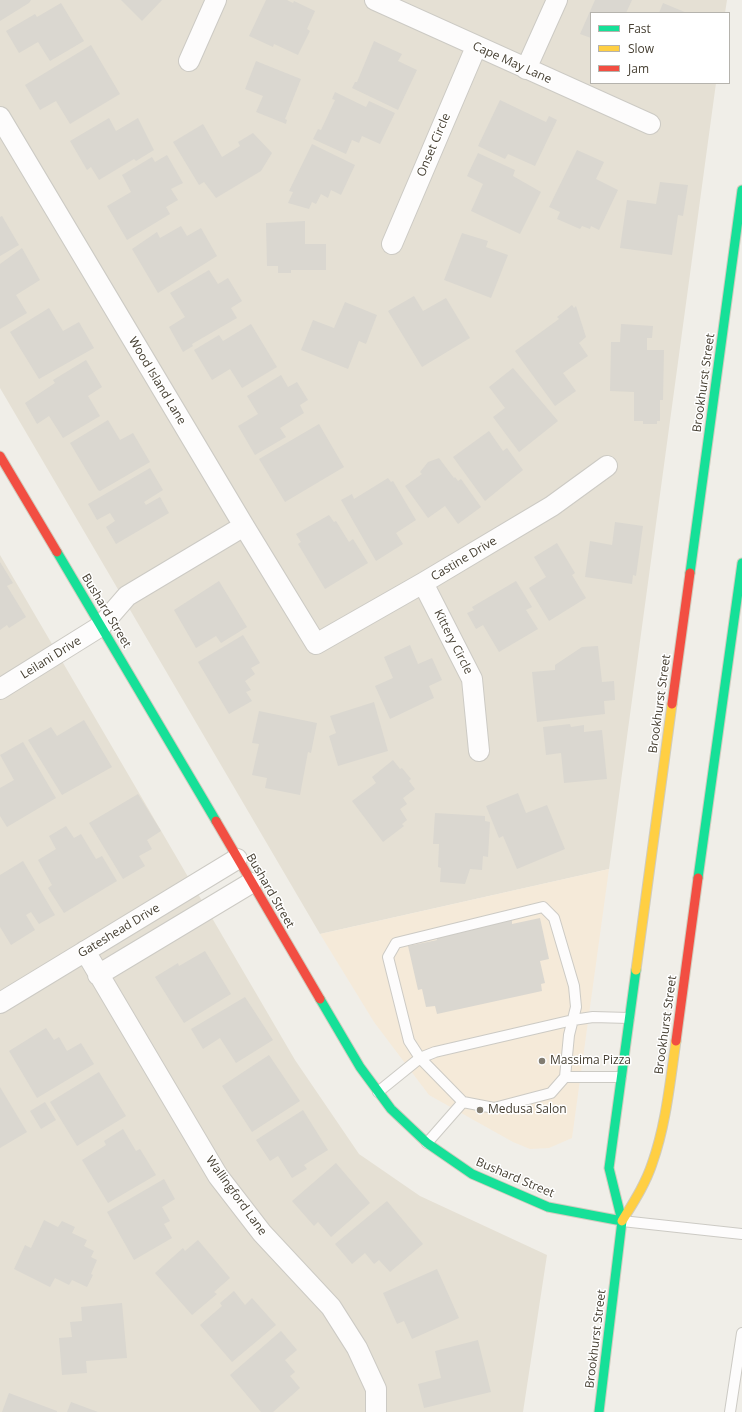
<!DOCTYPE html>
<html>
<head>
<meta charset="utf-8">
<style>
  body { margin:0 }
  #map { position:relative; width:742px; height:1412px; overflow:hidden; background:#f0eee8; font-family:"Open Sans",sans-serif }
  canvas { display:block }
  .legend { position:absolute; left:590px; top:12px; width:140px; height:72px; box-sizing:border-box; background:#fff; border:1px solid #b5b3ad; margin:0; padding:5px 7px; list-style:none; font-size:12px; color:#474033 }
  .legend li { display:flex; align-items:center; gap:8px; height:20px }
  .legend b { width:20px; border:1px solid #b5b3ad }
</style>
</head>
<body>
<div id="map">
<canvas width="742" height="1412"></canvas>
<ul class="legend">
<li><b style="height:5px;background:#16e098"></b>Fast</li>
<li><b style="height:5px;background:#ffcf43"></b>Slow</li>
<li><b style="height:5px;background:#f24e42"></b>Jam</li>
</ul>
</div>
<script>
const ctx = document.querySelector('canvas').getContext('2d');
ctx.lineJoin = 'round';
function fillPath(path, color) { ctx.fillStyle = color; ctx.fill(path, 'evenodd'); }
function trace(path, color, width, dash) { ctx.strokeStyle = color; ctx.lineWidth = width; ctx.lineCap = dash ? 'butt' : 'round'; ctx.setLineDash(dash || []); ctx.stroke(path); }
function label(font, color, halo, rows, align = 'center') {
  ctx.font = font + ' "Open Sans",sans-serif'; ctx.lineWidth = 3; ctx.setLineDash([]); ctx.textBaseline = 'middle'; ctx.strokeStyle = halo; ctx.fillStyle = color; for (const [text, x, y, turn = 0] of rows) {
    ctx.save(); ctx.translate(x, y); ctx.rotate((+turn || 0) * Math.PI / 180); ctx.textAlign = isNaN(turn) ? turn : align; if (halo) ctx.strokeText(text, 0, 0); ctx.fillText(text, 0, 0); ctx.restore();
  }
}
fillPath(new Path2D(`
  M0,0H727L725,13H591V83H716L609,869L320,934L0,388Z
  M0,555L295,1060L359,1154L420,1196L547,1255L523,1412H0Z`), '#e5e0d4');
fillPath(new Path2D(`
  M609,869L572,1138L549,1148L530,1149L513,1142L429,1095L374,1022L320,934Z`), '#f5ead9');
fillPath(new Path2D(`
  M0,0H31L29,3L0,21Z
  M121,0H162L142,21Z
  M266,0H287L293,3L294,1L315,11L307,29L310,31L298,55L274,44L273,47L249,36Z
  M595,0H632L626,13H591V38L580,34Z
  M61,3L84,41L50,61L38,42L19,53L6,31L35,14L37,17Z
  M663,3L687,13H659Z
  M374,41L402,54L398,61L417,70L398,110L352,88L355,82H357Z
  M91,45L120,94L70,124L56,101L40,110L25,85Z
  M256,61L301,79L285,119L287,120L286,124L256,112L263,96L245,89Z
  M335,92L366,107L369,101L395,113L380,144L362,136L359,143L352,140L346,154L313,139L318,129L321,130L335,100L332,99Z
  M500,100L546,122L549,116L557,120L535,166L508,154L505,159L478,146Z
  M109,118L116,131L138,118L154,150L136,161L134,159L99,180L91,167L87,170L70,141Z
  M203,124L222,157L240,146L238,142L253,133L272,153L261,171L216,198L204,182L199,185L173,142Z
  M312,144L355,165L341,195L331,190L328,198L321,194L316,204L312,202L309,209L288,203L293,192L289,191Z
  M577,150L604,162L596,179L618,190L599,230L591,226L590,229L582,226L580,229L557,219L560,212L549,207Z
  M478,153L515,170L513,176L541,192L520,234L471,211L483,184L467,176Z
  M167,155L183,183L171,189L178,200L166,207L170,214L127,240L107,206L131,192L122,175L152,157L155,162Z
  M660,182L688,185L683,216L678,215L672,255L620,248L627,200L656,204Z
  M2,216L19,245L0,256V217Z
  M305,221V244H326V270H291V273H278V266H267L266,223Z
  M181,226L187,236L201,228L217,256L158,293L132,249L157,232L160,238Z
  M462,233L488,241L486,247L508,255L491,298L444,280Z
  M22,248L40,280L16,295L27,313L0,329V264Z
  M209,270L218,284L228,278L242,301L231,308L237,318L192,344L193,346L183,352L169,327L185,317L170,293Z
  M414,296L423,311L446,298L470,338L422,367L388,311Z
  M345,302L377,315L366,344L359,341L348,369L301,350L313,320L334,328Z
  M572,305L574,308L576,306L586,337L579,343L588,356L563,373L576,391L555,406L515,351L559,319L557,317Z
  M49,308L63,331L79,322L94,348L39,379L10,332Z
  M251,324L277,367L242,388L230,369L212,380L194,350L219,335L223,341Z
  M621,324L653,326L652,338H647V350H664L663,400H660V421H657V424H643V421H634V392L610,391L611,342H620Z
  M86,360L102,387L88,396L100,416L63,438L49,416L37,424L25,403L55,383L53,380Z
  M513,368L558,421L519,452L493,417L505,408L489,387Z
  M281,375L288,387L297,382L308,400L300,405L304,413L280,428L286,437L255,455L238,426L258,414L247,396Z
  M108,420L120,440L133,433L150,462L100,491L98,490L70,443Z
  M319,424L344,467L285,502L259,459Z
  M489,431L503,451L507,448L523,470L485,501L453,457Z
  M439,458L454,478L455,477L458,481L461,479L481,507L458,524L445,506L428,518L405,486L422,474L420,472L428,462Z
  M150,468L163,490L144,502L146,505L160,497L169,513L116,544L106,527L115,521L110,513L97,520L88,504Z
  M388,478L391,482L393,481L416,520L396,533L403,544L376,561L341,500L352,494L354,499Z
  M329,515L334,522L336,521L349,542L353,539L368,563L325,589L298,544L301,542L296,534Z
  M615,522L643,526L636,576L633,575L632,584L585,577L590,541L612,545Z
  M557,543L575,573L572,575L586,598L549,621L529,588L546,577L534,557Z
  M0,562L13,583L7,586L26,617L9,628L7,625L0,630Z
  M219,581L247,627L221,643L216,636L196,648L174,610Z
  M516,581L532,607L526,610L538,629L499,652L483,625L476,629L467,613L474,610L472,607Z
  M243,635L260,663L251,668L255,674L245,681L251,690L246,692L252,701L229,714L198,662Z
  M410,645L418,664L432,658L442,680L429,686L434,698L390,719L375,686L393,678L384,657Z
  M598,646L602,682L614,681L615,700L604,701L605,714L537,722L532,672L555,670V665L582,647Z
  M374,702L388,751L338,766L329,736L336,733L330,716Z
  M259,711L317,723L311,753L308,752L300,795L265,788L267,778L252,775L259,744L252,743Z
  M84,720L112,767L62,795L28,740L51,727L57,736Z
  M570,724L571,727L584,725V732L602,730L607,779L564,783L561,753L546,755L543,727Z
  M23,742L56,798L7,827L0,816V788L14,780L0,755Z
  M393,760L400,769L402,768L411,779L409,781L415,789L403,798L407,804L400,809L407,820L402,824L404,826L383,842L352,801L376,783L372,777Z
  M518,793L526,813L547,805L565,849L517,869L503,836L499,838L486,806Z
  M138,794L161,831L147,840L152,849L139,856L145,866L123,879L89,823Z
  M435,813L485,816V821L490,822L488,857L483,856L482,870L470,869L465,884L440,882L441,868L438,867L439,844H433Z
  M66,826L74,838L81,834L96,859L102,856L117,881L64,913L48,888L52,885L38,860L56,849L49,836Z
  M23,861L55,915L39,924L31,912L26,915L35,930L11,945L0,927V875Z
  M540,918L549,959L540,961L545,983L541,984L542,991L437,1014L435,1006L426,1007L422,989L418,990L408,946L437,940L436,936L512,920V924Z
  M205,951L231,994L184,1023L155,977L178,963L179,966Z
  M245,997L273,1040L236,1063L220,1038L203,1049L191,1029Z
  M46,1028L54,1040L59,1037L67,1051L81,1043L94,1064L37,1098L9,1051Z
  M269,1055L300,1101L252,1132L222,1086Z
  M99,1072L126,1116L77,1146L50,1102Z
  M0,1087L27,1132L0,1148Z
  M45,1102L56,1120L41,1129L30,1111Z
  M303,1110L328,1150L304,1165L307,1169L292,1178L278,1156L270,1161L256,1140Z
  M123,1129L136,1151L140,1149L156,1175L108,1203L82,1160L106,1145L104,1141Z
  M336,1163L370,1203L331,1237L318,1222L314,1226L292,1201Z
  M164,1179L175,1199L162,1207L170,1221L164,1224L172,1238L134,1260L107,1212Z
  M387,1201L423,1244L390,1272L379,1260L374,1264L365,1253L352,1264L335,1244Z
  M44,1220L58,1227L62,1221L75,1227L72,1233L87,1240L84,1246L94,1251L91,1257L97,1260L91,1274L93,1275L87,1287L72,1280L69,1285L55,1278L50,1287L14,1269L25,1245L31,1248Z
  M198,1240L230,1278L214,1292L217,1294L192,1315L155,1273L183,1248L185,1251Z
  M437,1269L459,1318L412,1339L404,1321L397,1324L383,1293Z
  M234,1291L245,1305L252,1298L276,1325L232,1362L200,1325L222,1306L220,1303Z
  M122,1303L127,1358L86,1361L87,1373L62,1375L59,1338L72,1337L70,1322L82,1321L81,1307Z
  M281,1331L297,1350L285,1360L295,1372L290,1376L300,1388L273,1412H261L230,1375Z
  M478,1340L491,1392L424,1408L418,1384L441,1378L435,1351Z
  M9,1393L57,1411V1412H2Z
  M71,1402L98,1412H67Z`), '#dad7d0');
const lane = new Path2D(`
  M543,907L554,918L574,986L576,1007L569,1035L565,1077L551,1093L494,1108L463,1102L420,1058L409,1041L388,957L396,943Z
  M565,1077H621
  M378,1092L420,1058L435,1052L573,1020L593,1017L629,1018
  M427,1143L463,1102
  M622,1221L742,1234
  M730,1412L742,1333`);
const street = new Path2D(`
  M375,0L650,124
  M189,61L216,0
  M526,69L557,0
  M0,117L244,526L316,644L423,583L552,506L607,466
  M392,244L476,47
  M423,583L472,679L479,751
  M0,689L101,626L127,596L244,526
  M85,951L218,1176L262,1233L331,1307L357,1348L376,1389V1412
  M98,975L251,883
  M0,1003L237,859`);
const fast = new Path2D(`
  M57,552L216,821
  M690,573L742,190
  M698,878L742,563
  M320,999L360,1067L391,1109L427,1143L472,1174L548,1207L622,1221
  M599,1412L622,1221L609,1168L636,970`);
const slow = new Path2D(`
  M636,970L672,704
  M622,1221C633,1203 645,1185 652,1164C666,1125 670,1082 676,1041`);
const jam = new Path2D(`
  M0,456L57,552
  M672,704L690,573
  M216,821L320,999
  M676,1041L698,878`);
trace(lane, '#cccac4', 12);
trace(street, '#cccac4', 22);
trace(fast, '#d0ccbe', 11);
trace(slow, '#d0ccbe', 11);
trace(jam, '#d0ccbe', 11);
trace(lane, '#fdfcfc', 10);
trace(street, '#fdfcfc', 20);
trace(fast, '#16e098', 9);
trace(slow, '#ffcf43', 9);
trace(jam, '#f24e42', 9);
for (const [x, y, r, color] of [
  [542,1061,4,"#827d72"],
  [480,1110,4,"#827d72"]
]) { const dot = new Path2D(); dot.arc(x, y, r, 0, 2 * Math.PI); ctx.fillStyle = color; ctx.fill(dot); trace(dot, '#fff', 1.5); }
label('12px', '#474033', '#fff', [
  ["Cape May Lane",512,63,24],
  ["Onset Circle",434,145,-67],
  ["Wood Island Lane",157,381,59],
  ["Brookhurst Street",704,383,-82],
  ["Castine Drive",464,559,-31],
  ["Bushard Street",106,611,59],
  ["Kittery Circle",453,642,63],
  ["Leilani Drive",51,658,-32],
  ["Brookhurst Street",660,704,-82],
  ["Bushard Street",270,891,60],
  ["Gateshead Drive",119,931,-31],
  ["Brookhurst Street",666,1025,-82],
  ["Bushard Street",515,1178,23],
  ["Wallingford Lane",236,1196,54],
  ["Brookhurst Street",596,1339,-83]
]);
label('12px', '#474033', '#fff', [
  ["Massima Pizza",550,1061],
  ["Medusa Salon",488,1110]
], 'left');
</script>
</body>
</html>
